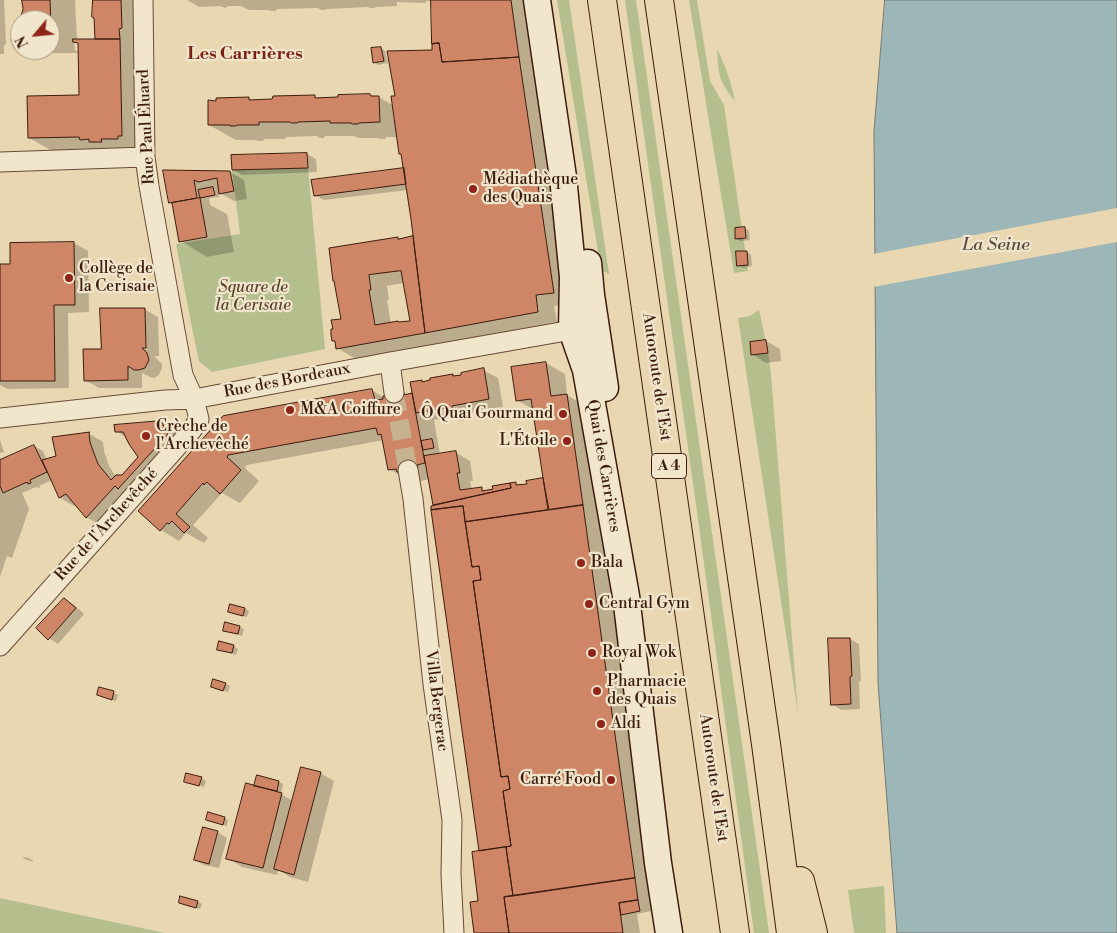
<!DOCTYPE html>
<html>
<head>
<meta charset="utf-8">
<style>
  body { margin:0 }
  #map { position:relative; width:1117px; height:933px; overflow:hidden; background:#e9d7b1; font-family:"Libre Bodoni",serif }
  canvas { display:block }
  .north { position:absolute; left:10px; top:10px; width:50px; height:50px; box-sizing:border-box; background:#f1e5cc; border:1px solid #a99580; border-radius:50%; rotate:242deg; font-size:14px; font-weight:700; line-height:20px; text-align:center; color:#3d1c0e }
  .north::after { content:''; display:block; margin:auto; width:18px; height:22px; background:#8f2418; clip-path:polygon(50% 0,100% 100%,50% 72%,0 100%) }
</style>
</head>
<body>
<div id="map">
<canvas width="1117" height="933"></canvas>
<div class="north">N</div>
</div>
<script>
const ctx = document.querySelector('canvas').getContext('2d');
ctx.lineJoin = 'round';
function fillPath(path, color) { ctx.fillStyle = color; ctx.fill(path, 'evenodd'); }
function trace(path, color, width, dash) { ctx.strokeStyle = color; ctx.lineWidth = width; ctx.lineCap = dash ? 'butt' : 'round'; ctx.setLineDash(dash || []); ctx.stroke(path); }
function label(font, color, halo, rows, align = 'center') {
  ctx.font = font + ' "Libre Bodoni",serif'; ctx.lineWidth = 4.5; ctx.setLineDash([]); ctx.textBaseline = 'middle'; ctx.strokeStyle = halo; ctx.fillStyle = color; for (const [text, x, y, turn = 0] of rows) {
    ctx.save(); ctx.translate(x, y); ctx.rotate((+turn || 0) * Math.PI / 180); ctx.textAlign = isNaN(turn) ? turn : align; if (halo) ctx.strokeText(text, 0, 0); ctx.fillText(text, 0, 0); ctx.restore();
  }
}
fillPath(new Path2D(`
  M557,0H569L609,274L601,270Z
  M625,0H636L769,933H754L697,512Z
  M689,0H697L710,81L724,105L748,271L734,273Z
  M717,49C726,67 731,82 735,101C719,82 718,73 717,49Z
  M308,168L325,349L212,372L199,361L191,323L176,244L240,234L232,170Z
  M759,310L768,351L771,375L798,713L738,318L750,316Z
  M884,886L886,933H854L848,890Z
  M0,898L165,933H0Z`), '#b4bf8d');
const water = new Path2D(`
  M885,0H1117V933H897L878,683L874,132Z`);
fillPath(water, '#9db7b8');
trace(water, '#777974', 1);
fillPath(new Path2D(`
  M1117,208V242L873,287V254Z`), '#e9d7b1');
fillPath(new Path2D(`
  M0,0H4L6,44L4,45V54H0Z
  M23,0H75L77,40H96L95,0H147L148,151L56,153L29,138L80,96L79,53H51L45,50H50V20H24ZM74,42L79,44V53L75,50Z
  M187,0H528L572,303L554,306L557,322L356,359L337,348L336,342L334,340L342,320L336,281L399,240L415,237L408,190L324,200L315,195L405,169L398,137H386L385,139H380L378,138H358L354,136H325L324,138H319L317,136L286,137L285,139H264L263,141H258L256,140H236L209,125L218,102V99L249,98L254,101L314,96L319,99L370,95L374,97H379L394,106L397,97L434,51L432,1H426L425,3L397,2V6L376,7L375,8H370L368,7L327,9L325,10H321L318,8L277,9L276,11H271L268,10H249L241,6H228L226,8L220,6L199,7ZM404,283L411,322L391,324L387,300H389L387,286Z
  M381,48L385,51L388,63L378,65L374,62Z
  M307,154L316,159L317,172L242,175L233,170Z
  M165,172H230L244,180L247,199L234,201L218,192L219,197L209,198L210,205L227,214L234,252L207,257L181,241L173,204L170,202Z
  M745,228L749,231L750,240L740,241L736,238V229Z
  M74,243L88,251L89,312L68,313L69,388L7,389L0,385V266L11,265Z
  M747,252L751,255L752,266L743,268L739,265Z
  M144,309L158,317L159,356H154L162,364V368L159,375L154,378L150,377L142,373V388H99L85,380L102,350Z
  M766,341L780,349L781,361L766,363L752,354Z
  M546,363L565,374L567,395L585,406L656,910L637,914L640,933H475L479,902L483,851L480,850L434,506L429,479L417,482L408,480L389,469L384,440L247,465L245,468L259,481L240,503L222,493L193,525L208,538L204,543L186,533L179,541L161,530L223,417L372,390L383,397L404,393L408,395L413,394L421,381L424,383L452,376L455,377L483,370L498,378L503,407L465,414L466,420L460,421L453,416L434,420L440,455L455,452L470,461L473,481H470L472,490L481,489L486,491L515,483L520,486L528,485V482L544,479L534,410L517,400Z
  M161,422L175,430L181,443L100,525L86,517L76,504L74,506L60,498L52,480L39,486L40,488L36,487L22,493L29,509L12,558L7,556L0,577V461L34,446L43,451L47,460L57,457L88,433L103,442L104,451L109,466L116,477L123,476L140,457L128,438L116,431Z
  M0,440L4,452L0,453Z
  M64,599L73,604L84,614L58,644L49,638Z
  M231,605L245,609L249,611L247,617L234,614L230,612Z
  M239,627L244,629L242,636L228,632L224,630Z
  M850,639L859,644L861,681L859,682L860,709L841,710L832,704Z
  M220,643L234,646L238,649L236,655L223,651L219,649Z
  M226,684L230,686L228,692L212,687Z
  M100,689L114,693L118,695L116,701L102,697L98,695Z
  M320,773L334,781L308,882L290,877L278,870L277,875L242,867L228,858L260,788L258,776L279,782L283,784L281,794L293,801Z
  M201,778L206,781L204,787L190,783Z
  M224,818L228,820L227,826L211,822L207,820Z
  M217,832L227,838L219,868L204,865L195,860Z
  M23,857L29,858L33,861V862L27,860L23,858Z
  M198,902L202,904L200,909L184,905L180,903Z`), '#0003');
const building = new Path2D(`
  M22,0H50L51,27L50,20H23V17L21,16L23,9Z
  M93,0H121L122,28L119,29L120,39H95L94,18L92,17Z
  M431,0H511L519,57L442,62L439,43L432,44Z
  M73,39H120L122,136H118V139H101L102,142H89V139L80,140L79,137L28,138L27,96L79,95L78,43L73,42Z
  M439,43L442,62L519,57L554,293L536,295L538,312L425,333L411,219L401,154H399L391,96H395L387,51L432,50V44Z
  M381,47L384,61L373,63L371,48Z
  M370,94L371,96H379L380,122L359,123L358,124H352L351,123H330V121L298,122L297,123H291L290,122H259V125H237L236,126H230V125H208V100L216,101V98L249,97V100L272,99L273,96L315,95V98L338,97V95Z
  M307,153L308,168L232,170L231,155Z
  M404,168L406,184L314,196L311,180Z
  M163,170L230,171L234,191L219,194L217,178L198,182L194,180L197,198L169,203Z
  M213,187L215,195L200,198L198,190Z
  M200,198L207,237L179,242L172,203Z
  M745,227L746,238L735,239V228Z
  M413,236L425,333L336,349L335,341H332L331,335V329H333L331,320L341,319L334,281H333L329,248L398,237V239ZM401,271L410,321L398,322V321L375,325L369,290H371L369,275Z
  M74,242L75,305H54L55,381H0V264H10V243Z
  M736,251H747L748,265L737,266Z
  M100,308H145L146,348H142L147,353L149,360L145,368L139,370H134L128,366V380L84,381L83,349H101Z
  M766,340L768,353L751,355L750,342Z
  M546,362L551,396L567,394L583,505L549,510L543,478L531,399L516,401L511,367Z
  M484,368L489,399L452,406L453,412L445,413L444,408L416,413L410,382L422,380V382L430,380V378L453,374V376L461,375V373Z
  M372,389L375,400L383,399V396L404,392V395L412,393L425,463L417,465L418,468L397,472L396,469L388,470L381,434L378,435L376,428L228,455L227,457L241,470L220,494L207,482L204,485L203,483L176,514L190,527L184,533L172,521L169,524L167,523L160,531L138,511L223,416Z
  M161,421L168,434L118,489L115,486L86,518L66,494L59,498L42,460L56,456L52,437L90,432L89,433L90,442L95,456L98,464L111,480L116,475H122L138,457L129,444L123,432H115L114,425Z
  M432,439L434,448L423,450L421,441Z
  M34,445L47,472L30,480L31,483L28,484L27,482L3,493L0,486V460Z
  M456,451L460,473H457L460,490L482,487V491L493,489L492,486L510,483L511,488L433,505L424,456Z
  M543,478L548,510L465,522L463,506L431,510V506L511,488L510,483L516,482V485L527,484L526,481Z
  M583,505L635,878L513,896L506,847L511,846L503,791L510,789L508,776L501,777L473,581L481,580L479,566L472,567L465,522Z
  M463,506L472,567L479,566L481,580L473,581L501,777L508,776L510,789L503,791L511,846L479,851L431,510Z
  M64,598L76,608L48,640L36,628Z
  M230,604L245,608L243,616L228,612Z
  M225,622L240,626L238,634L223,631Z
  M828,638H850L852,676L850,677L851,704L831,705Z
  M219,641L234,645L232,653L217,650Z
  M213,679L226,683L223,691L211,687Z
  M99,687L114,691L112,700L97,695Z
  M301,767L321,772L294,875L274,869Z
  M186,773L202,777L199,786L184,782Z
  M257,775L279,781L277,791L254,786Z
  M246,783L282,793L263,868L226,859Z
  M208,812L225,817L223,825L206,820Z
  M203,827L218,831L209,864L194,860Z
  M506,847L513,896L504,897L509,933H474L470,902L478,901L472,852Z
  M635,878L638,900L619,903L623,933H509L504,897Z
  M180,896L198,901L196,908L179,903Z
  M638,900L640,911L621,915L619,903Z`);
fillPath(building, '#ce8666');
trace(building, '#3d1c0e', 1);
trace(new Path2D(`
  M394,393L408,470`), '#c7b290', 19, [19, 9]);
const street = new Path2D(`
  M0,162L145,157
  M390,362L394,393
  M0,418L165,400L194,399L390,362L572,330
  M408,470L413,499L433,684L452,820L451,874L454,933
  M0,646L192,430L199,419L194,399L183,375L149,186L145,157L143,0`);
const secondary = new Path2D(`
  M537,0L563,177L573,277L572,330L586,370L626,596L658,863L669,933
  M588,263L591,295L605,388`);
const highway = new Path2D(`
  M602,0L735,933
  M659,0L766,744L791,933
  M800,881L813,933`);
trace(street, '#684b37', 21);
trace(secondary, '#3d1c0e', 29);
trace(highway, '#3d1c0e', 30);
trace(street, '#f1e5cc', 19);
trace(secondary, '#f1e5cc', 26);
trace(highway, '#e9d7b1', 28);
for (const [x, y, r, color] of [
  [473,189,5,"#8f2418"],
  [69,278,5,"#8f2418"],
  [290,410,5,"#8f2418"],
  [563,414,5,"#8f2418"],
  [146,436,5,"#8f2418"],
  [567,441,5,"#8f2418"],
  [581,563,5,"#8f2418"],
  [589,604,5,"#8f2418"],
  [592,653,5,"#8f2418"],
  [597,691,5,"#8f2418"],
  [601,724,5,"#8f2418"],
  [611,780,5,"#8f2418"]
]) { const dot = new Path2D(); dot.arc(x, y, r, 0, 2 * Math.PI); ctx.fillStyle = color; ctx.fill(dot); trace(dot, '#f1e5cc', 2); }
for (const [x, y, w] of [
  [669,466,35]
]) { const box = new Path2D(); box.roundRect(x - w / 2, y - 12.5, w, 25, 4); ctx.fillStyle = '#f1e5cc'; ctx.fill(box); trace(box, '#3d1c0e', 1); }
label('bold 15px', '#3d1c0e', null, [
  ["A 4",669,466]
]);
label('16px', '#3d1c0e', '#f1e5cc', [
  ["Rue Paul Éluard",147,127,-93],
  ["Autoroute de l’Est",656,377,82],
  ["Rue des Bordeaux",287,381,-11],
  ["Quai des Carrières",603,466,80],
  ["Rue de l'Archevêché",107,525,-48],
  ["Villa Bergerac",436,701,83],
  ["Autoroute de l’Est",713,778,82]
]);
label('16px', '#3d1c0e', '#f1e5cc', [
  ["Médiathèque",483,180],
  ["des Quais",483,198],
  ["Collège de",79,269],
  ["la Cerisaie",79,287],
  ["M&A Coiffure",300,410],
  ["Ô Quai Gourmand",553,414,"right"],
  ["Crèche de",156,427],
  ["l'Archevêché",156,445],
  ["L'Étoile",557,441,"right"],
  ["Bala",591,563],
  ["Central Gym",599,604],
  ["Royal Wok",602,653],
  ["Pharmacie",607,682],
  ["des Quais",607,700],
  ["Aldi",611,724],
  ["Carré Food",601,780,"right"]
], 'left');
label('italic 16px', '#5b452e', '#f1e5cc', [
  ["Square de",253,288],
  ["la Cerisaie",253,306]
]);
label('bold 18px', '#7a1f14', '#f1e5cc', [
  ["Les Carrières",245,55]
]);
label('italic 18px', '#5a4a41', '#f1e5cc', [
  ["La Seine",996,246]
]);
</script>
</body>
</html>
